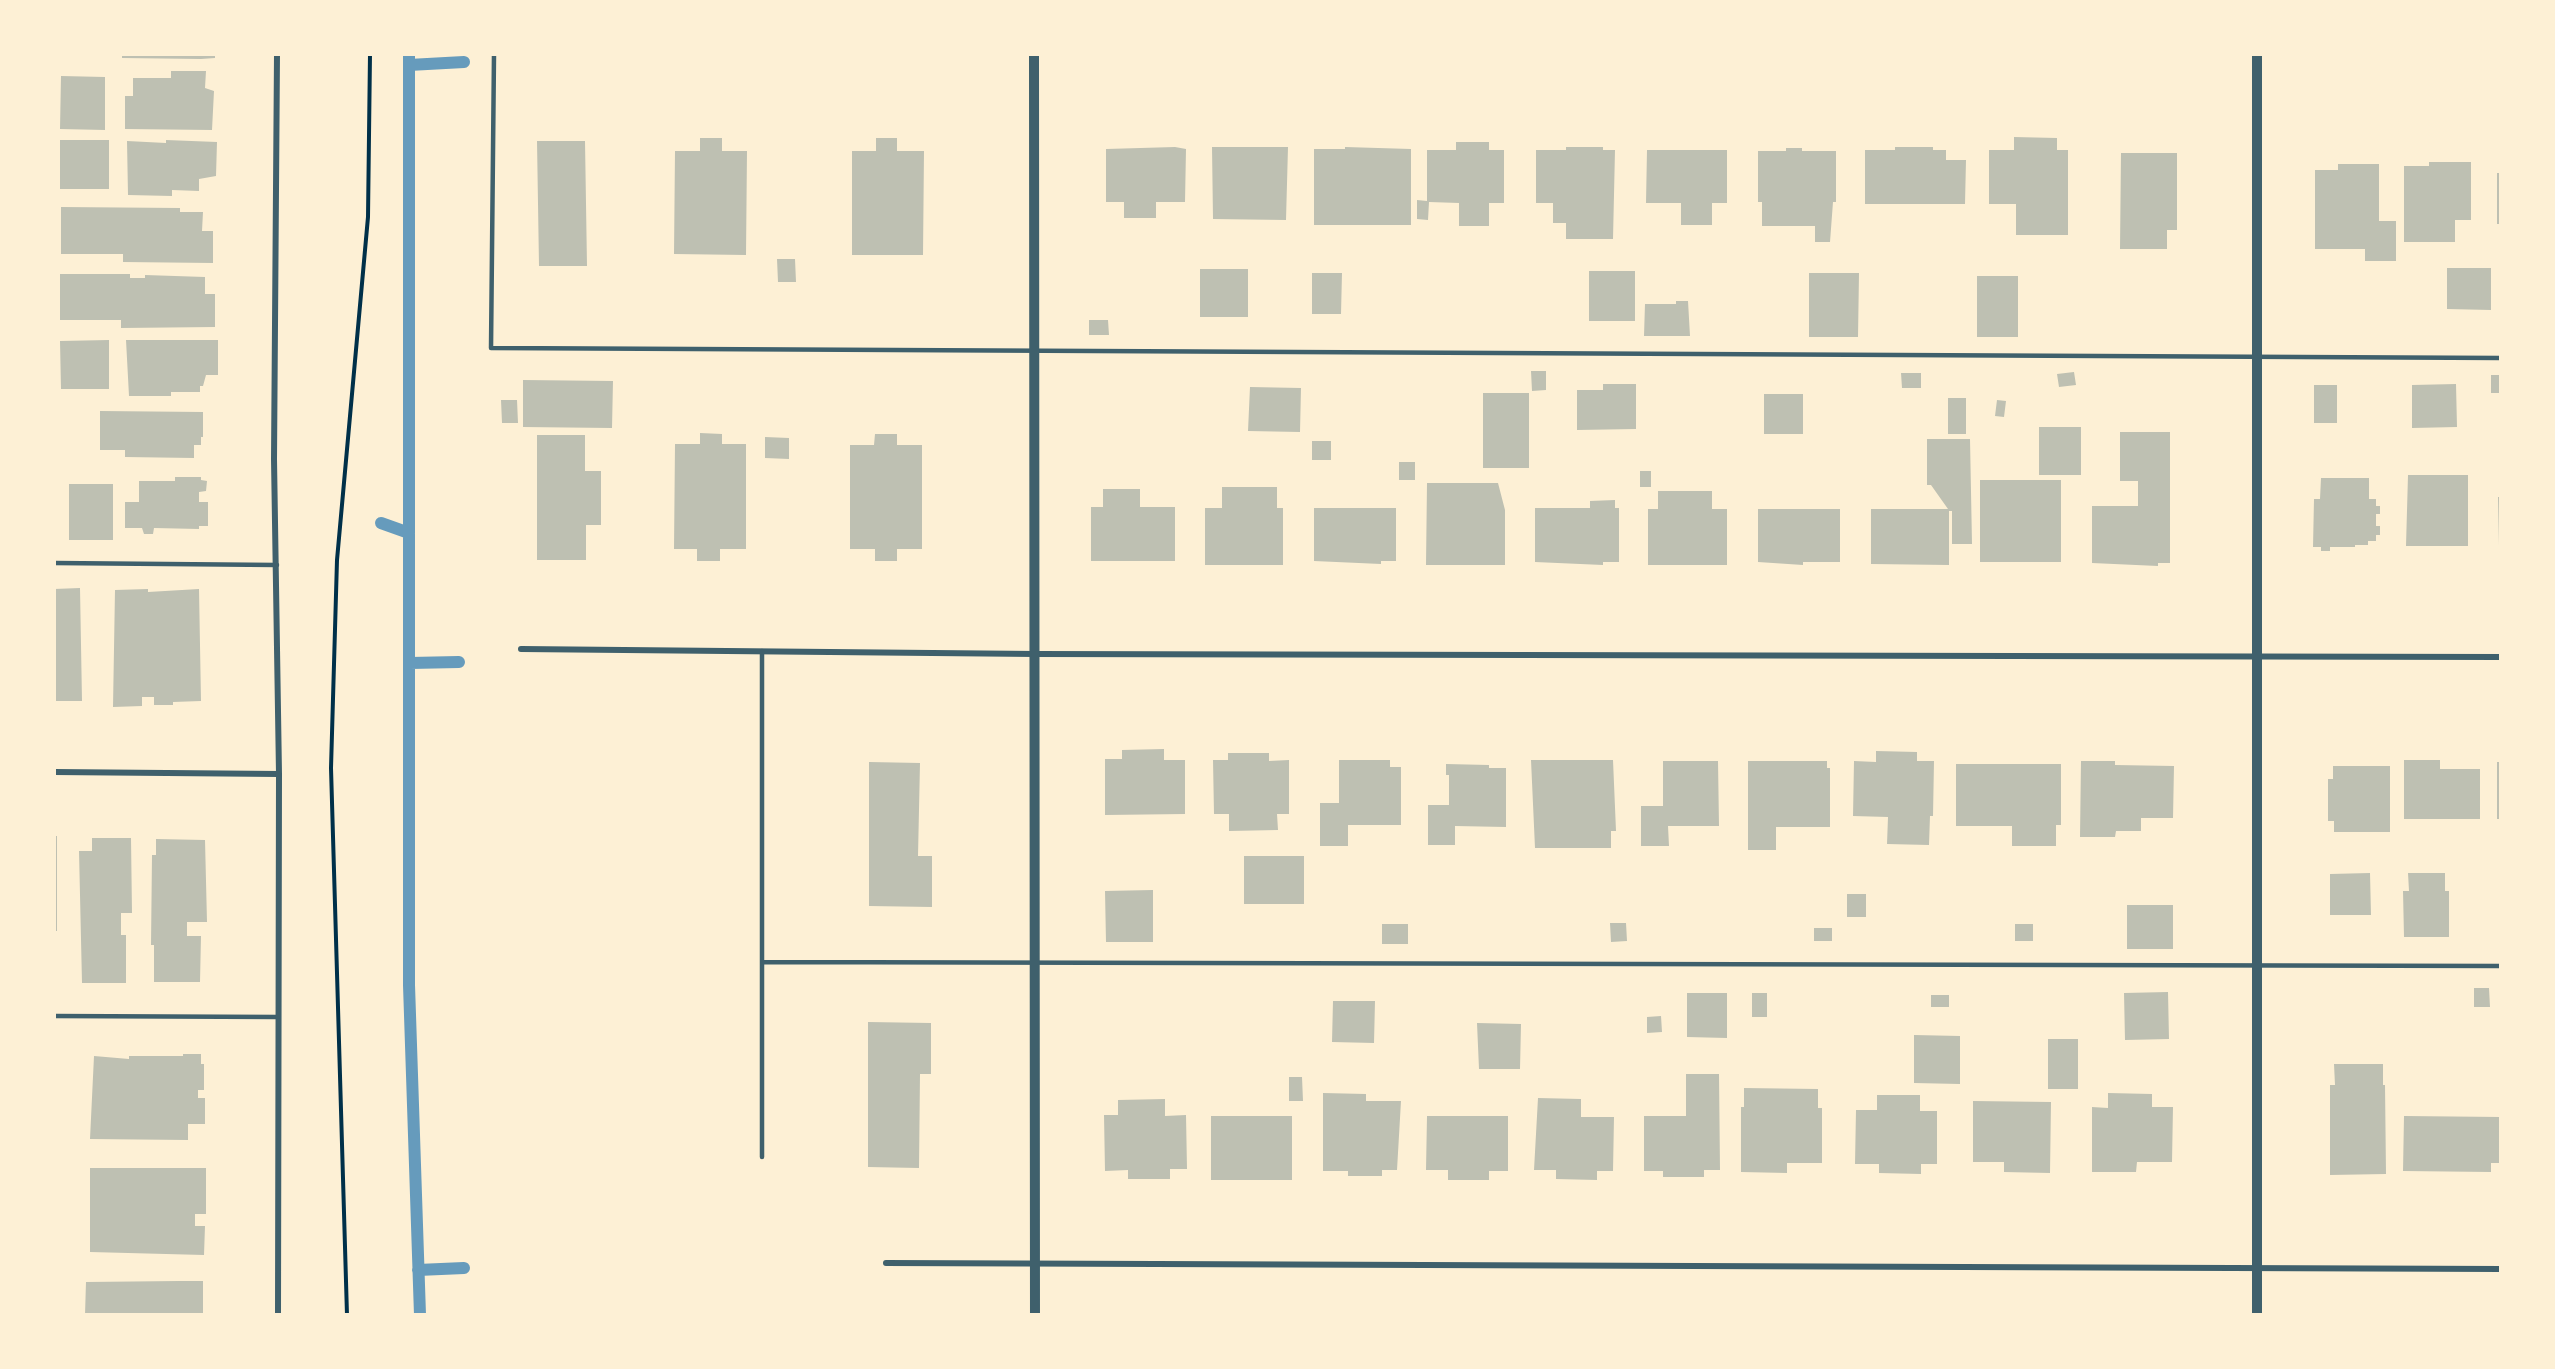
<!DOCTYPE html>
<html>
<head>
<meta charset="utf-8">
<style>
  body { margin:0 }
  #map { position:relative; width:2555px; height:1369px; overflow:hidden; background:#fdf0d5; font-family:Poppins,sans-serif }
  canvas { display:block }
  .frame { position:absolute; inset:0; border:56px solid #fdf0d5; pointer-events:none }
</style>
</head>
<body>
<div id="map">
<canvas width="2555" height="1369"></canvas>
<div class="frame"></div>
</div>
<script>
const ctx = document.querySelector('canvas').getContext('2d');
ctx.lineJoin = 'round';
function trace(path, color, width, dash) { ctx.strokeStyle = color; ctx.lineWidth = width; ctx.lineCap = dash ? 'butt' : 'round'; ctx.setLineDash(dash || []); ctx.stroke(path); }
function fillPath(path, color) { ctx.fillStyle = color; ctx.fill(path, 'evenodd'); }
trace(new Path2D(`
  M409,54V985L420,1315
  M409,65L464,62
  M381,523L409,533
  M410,663L459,662
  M418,1270L464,1268`), '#669bbc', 12);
fillPath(new Path2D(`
  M122,54H215V58L201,59L122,58Z
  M171,71H206L205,88L214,91L212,130L125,129V96H133V78H171Z
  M61,76L105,77V130L60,129Z
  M2014,137L2057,138V150H2068V235H2016V204H1989V150H2014Z
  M700,138H722V151H747L746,255L674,254L675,151H700Z
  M876,138H897V151H924L923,255H852V151H876Z
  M60,140H109V189H60Z
  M166,140L217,142L216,176L199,179V191L172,190V196L128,195L127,141L166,143Z
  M537,141H585L587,266H539Z
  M1456,142H1489V150H1504V203H1489V226H1459V203L1429,202L1428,220L1417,219V200L1427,201V150H1456Z
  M1175,147L1186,149L1185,202H1156V218H1124V202H1106V149Z
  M1212,147H1288L1286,220L1213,219Z
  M1345,147L1411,149V225H1314V149H1345Z
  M1566,147H1603V150H1615L1613,239H1566V223H1553V203H1536V150H1566Z
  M1895,147H1933V150H1946V160H1966L1965,204H1865V150H1895Z
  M1786,148H1802V151H1836V202H1833L1830,242H1815V226H1762V202H1758V151H1786Z
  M1647,150H1727V203H1712V225H1681V203H1646Z
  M2121,153H2177V230H2167V249H2120Z
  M2429,162H2471V220H2455V242H2404V166H2429Z
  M2338,164H2379V221H2396V261H2365V249H2315V170H2338Z
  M2497,173H2501V224H2497Z
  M61,207L180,208V212H203L202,231H213V263L123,262V254H61Z
  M777,259H795L796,282H778Z
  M2447,268H2491V310L2447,309Z
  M1200,269H1248V317H1200Z
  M1589,271H1635V321H1589Z
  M1312,273H1342L1341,314H1312Z
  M1809,273H1859L1858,337H1809Z
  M60,274H130V278H145V275L205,277V294H215V327L121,328V320H60Z
  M1977,276H2018V337H1977Z
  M1676,301H1688L1690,336H1644L1645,304H1676Z
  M1089,320H1108L1109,335H1089Z
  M109,340V389H61L60,341Z
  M126,340H218V375H206L203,386H200V392H171V396H129Z
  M1531,371H1546V390L1532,391Z
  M2074,372L2076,385L2059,387L2057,374Z
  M1901,373H1921V388H1902Z
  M2491,375H2501V393H2491Z
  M523,380L613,381L612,428L523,427Z
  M1603,384H1636V429L1577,430V390H1603Z
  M2456,384L2457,427L2412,428V385Z
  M2314,385H2337V423H2314Z
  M1250,387L1301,388L1300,432L1248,431Z
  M1483,393H1529V468H1483Z
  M1764,394H1803V434H1764Z
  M1948,398H1966V434H1948Z
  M501,400H517L518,423H502Z
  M1997,400L2006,401L2004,417L1995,416Z
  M100,411L203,412V437H201V445H194V458L125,457V450H100Z
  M2039,427H2081V475H2039Z
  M2120,432H2170V563H2158V566L2092,563V506H2138V481H2120Z
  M700,433L722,434V444H746V549H720V561H697V549H674L675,444H700Z
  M875,434H897V445H922V549H897V561H875V549H850V445H874Z
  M537,435H585V471H601V525H586V560H537Z
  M765,437L789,438V459L765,458Z
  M1927,439H1970L1972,544H1952V511H1949V565L1871,564V509H1948L1931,485H1927Z
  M1312,441H1331V460H1312Z
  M1399,462H1415V480H1399Z
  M1640,471H1651V487H1640Z
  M2408,475H2468V546H2406Z
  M175,477H201V480L207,481L206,491L199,492V502H208V526H199V529L154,528L153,534H144L142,528H125V502H139V481H175Z
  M2321,478H2369V499H2376V506H2380V514H2376V526H2380V535H2376V541H2368V545H2355V547H2330V551H2321V547H2313L2314,499H2320Z
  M1980,480H2061V562H1980Z
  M1427,483H1498L1505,510V565H1426Z
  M69,484H113V540H69Z
  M1222,487H1277V508H1283V565H1205V508H1222Z
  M1103,489H1140V507H1175V561H1091V507H1103Z
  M1658,491H1712V509H1727V565H1648V509H1658Z
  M2498,497H2501V546H2499Z
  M1615,500V508H1619V562H1603V565L1535,562V508H1590V501Z
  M1314,508H1396V561H1381V564L1314,561Z
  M1758,509H1840V562H1803V565L1758,562Z
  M80,588L82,701H54V589Z
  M148,589V592L199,589L201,701L173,702V705H154V697H142V706L113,707L115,590Z
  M1164,749V760H1185V814L1105,815V759H1122V750Z
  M1876,751L1917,752V761H1934L1933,816H1930L1929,845L1887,844L1888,817L1853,816L1854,761L1876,762Z
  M1228,753H1269V761L1289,760V814H1277L1278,830L1229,831V814H1214L1213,760H1228Z
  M1339,760H1390V767H1401V825H1348V846H1320V803H1339Z
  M1531,760H1613L1616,831H1611V848H1535Z
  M2404,760H2440V769H2480V819H2404Z
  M1663,761H1718L1719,826H1668L1669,846H1641V806H1663Z
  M1748,761H1827V768H1830V827H1776V850H1748Z
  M2081,761H2115V765L2174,766L2173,818H2141V831H2116L2115,837H2080Z
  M869,762L920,763L918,856H932V907L869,906Z
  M2497,762H2501V819H2497Z
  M1446,764L1489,765V768H1506V827L1455,826V845H1428V805H1449V775H1446Z
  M1956,764H2061V825H2056V846H2012V826H1956Z
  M2333,766H2390V832H2334V821H2328V779H2333Z
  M54,836H57V931H54Z
  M92,838H131L132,913H121V935H126V983H82L79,851H92Z
  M156,839L205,840L207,922H187V936H201L200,982H154V945H151L152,855H156Z
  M1244,856H1304V904H1244Z
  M2370,873L2371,915H2330V874Z
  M2408,873H2445V891H2449V937H2404L2403,891H2409Z
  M1153,890V942H1106L1105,891Z
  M1847,894H1866V917H1847Z
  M2127,905H2173V949H2127Z
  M1610,923H1626L1627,941L1611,942Z
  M1382,924H1408V944H1382Z
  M2015,924H2033V941H2015Z
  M1814,928H1832V941H1814Z
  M2474,988H2489L2490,1007H2474Z
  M2168,992L2169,1039L2125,1040L2124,993Z
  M1687,993H1727V1038L1687,1037Z
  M1752,993H1767V1017H1752Z
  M1931,995H1949V1007H1931Z
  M1333,1001H1375L1374,1043L1332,1042Z
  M1661,1016L1662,1032L1647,1033V1017Z
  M868,1022L931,1023V1074H920L919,1168L868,1167Z
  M1477,1023L1521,1024L1520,1069H1479Z
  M1914,1035L1960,1036V1084L1914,1083Z
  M2048,1039H2078V1089H2048Z
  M183,1054H201V1064H204V1090H198V1098H205V1124H188V1140L90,1139L94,1056L129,1059V1056H183Z
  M2334,1064H2383V1085H2385L2386,1174L2330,1175V1085H2335Z
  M1686,1074H1719L1720,1170H1704V1177H1663V1171H1644V1116H1686Z
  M1289,1077H1302L1303,1101H1289Z
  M1744,1088L1818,1089V1108H1822V1163H1787V1173L1741,1172V1107H1744Z
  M1323,1093L1366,1094V1101H1401L1397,1170H1382V1176H1348V1171H1323Z
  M2108,1093L2152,1094V1107H2173L2172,1162H2137L2136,1172H2092V1107L2108,1108Z
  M1877,1095H1920V1111H1937V1164H1921V1174L1879,1173V1164H1855L1856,1110H1877Z
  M1538,1098L1581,1099V1117H1614L1613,1171H1597V1180L1556,1179V1170H1534Z
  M1165,1099V1116L1186,1115L1187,1169H1170V1179H1128V1170L1105,1171L1104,1115H1118V1100Z
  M1973,1101L2051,1102L2050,1173L2004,1172V1162H1973Z
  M1211,1116H1292V1180H1211Z
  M1427,1116H1508V1171H1489V1180H1448V1170H1426Z
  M2404,1116L2501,1117V1163H2491V1172L2403,1171Z
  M90,1168H206V1214H195V1226H205L204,1255L90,1252Z
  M179,1281H203V1315H85L86,1282Z`), '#bec0b2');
trace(new Path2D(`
  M347,1315L331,768L337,560L368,217L370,54`), '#003049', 4);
trace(new Path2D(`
  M494,54L491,348L2501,358
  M54,563L277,565
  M762,651V1157
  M762,962L2501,966
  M54,1016L278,1017`), '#3f606c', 4.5);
trace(new Path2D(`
  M277,54L274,459L279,774L278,1315
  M521,649L1035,654L2501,657
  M54,772L279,774
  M886,1263L2501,1269`), '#3f606c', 6);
trace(new Path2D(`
  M1034,54L1035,1315
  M2257,54V1315`), '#3f606c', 10);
</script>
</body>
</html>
